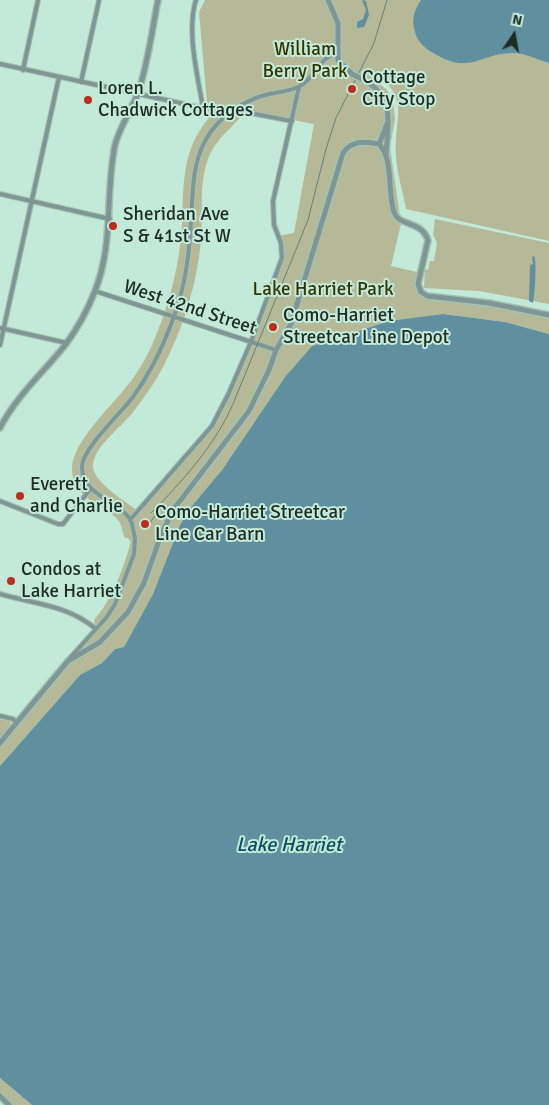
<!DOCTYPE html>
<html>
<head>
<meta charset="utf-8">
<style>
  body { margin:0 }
  #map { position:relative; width:549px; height:1105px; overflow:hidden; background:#c3e9d8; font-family:Signika,sans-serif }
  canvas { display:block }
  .north { position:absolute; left:489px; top:10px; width:50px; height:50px; -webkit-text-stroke:4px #c3e9d8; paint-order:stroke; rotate:12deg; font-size:14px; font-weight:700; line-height:20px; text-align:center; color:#1d2c25 }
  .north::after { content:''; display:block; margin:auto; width:18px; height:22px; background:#1d2c25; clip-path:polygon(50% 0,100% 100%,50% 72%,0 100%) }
</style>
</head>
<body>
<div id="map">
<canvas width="549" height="1105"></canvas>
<div class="north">N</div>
</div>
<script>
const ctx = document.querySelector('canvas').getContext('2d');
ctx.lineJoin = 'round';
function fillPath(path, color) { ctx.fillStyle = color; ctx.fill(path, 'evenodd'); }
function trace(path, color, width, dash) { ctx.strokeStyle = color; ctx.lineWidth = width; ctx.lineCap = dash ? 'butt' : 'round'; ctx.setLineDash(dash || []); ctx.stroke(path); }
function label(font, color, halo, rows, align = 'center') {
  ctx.font = font + ' Signika,sans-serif'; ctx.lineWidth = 4; ctx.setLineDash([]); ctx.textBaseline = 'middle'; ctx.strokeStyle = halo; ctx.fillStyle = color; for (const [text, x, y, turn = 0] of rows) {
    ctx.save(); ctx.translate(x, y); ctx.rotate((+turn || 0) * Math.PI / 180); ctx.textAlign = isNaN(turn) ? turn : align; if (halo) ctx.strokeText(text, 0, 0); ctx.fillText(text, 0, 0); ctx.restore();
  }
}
fillPath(new Path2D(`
  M205,0H549V241L406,209C403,192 397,174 396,156C394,113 413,97 368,69L366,72L387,90L393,101L395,119L390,147L401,224L391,266L421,273L418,284L421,292L549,315V334L505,322L443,314L389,321L312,346L285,377L222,470L191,507L180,525L153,594L124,647L115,649L102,663L80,675L0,766V743L96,629L94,620C114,597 122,571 131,542L128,538H125C122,533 122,524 118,520C103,502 72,500 72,469C72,442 110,408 127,386C138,373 148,355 154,340C170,303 179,266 182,226C183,201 182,175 190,151C195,134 208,119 218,106L207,103L199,12ZM245,111L314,124L294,233L278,236L282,258L228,395L201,441L138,511C126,502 90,480 93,464C96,444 122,427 134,411C145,396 157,380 165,363C184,326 197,283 201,241C203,215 199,186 207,162C216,136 232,130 245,111Z
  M435,219L549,243V304L479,291L424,288L425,269L428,270L430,261H434L437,243L433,235Z
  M0,719L10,721L12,726L0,740Z
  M0,1078L32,1105H11L0,1094Z`), '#b5b998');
fillPath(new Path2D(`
  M362,0L366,1L369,15L364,27L357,28V22L363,19L366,10Z
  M421,0H549V63C539,60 526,54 516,53C482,51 471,76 435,54C426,49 418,43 415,32C411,21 414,10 421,0Z
  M534,256C537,259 535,294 533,303L529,301L530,265L533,264L532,257Z
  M443,314L505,322L549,334V1105H32L0,1078V766L80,675L102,663L115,649L124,647L153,594L180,525L191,507L222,470L285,377L312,346L389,321Z`), '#608f9f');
const minor = new Path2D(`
  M196,0C186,31 198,77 203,108
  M0,64L203,108L245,112L292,121
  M23,70L38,0
  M81,82L99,0
  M0,194L110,219
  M95,291L276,350
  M0,328L67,343
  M0,345L59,77
  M0,501L58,524H63L91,488
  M130,520L212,426L228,395L251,342L282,258L281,243L274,225L273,201L299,87
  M132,524C125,501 81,498 82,466C83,448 121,413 133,397C148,376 161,351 170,327C182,298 188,267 190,235C193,204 190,167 206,139C219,117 241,102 265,95C276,92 288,92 298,87C314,80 319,57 337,53
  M0,594C34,604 68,605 96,629
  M70,658L106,618L115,604L134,554L135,538
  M0,716L13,719L17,723`);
const tertiary = new Path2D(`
  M328,0L338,23V60L352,74
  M366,81C395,99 388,123 386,154
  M379,144C394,160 387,191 394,212C399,227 421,220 428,240L418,284L421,292L427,296L489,303L549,315
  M379,144L387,124
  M0,428C16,396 44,372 66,344C77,329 88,309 95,291C114,244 105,193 115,145C120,126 131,111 138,93C148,64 152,30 158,0
  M0,743L68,661L100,642L128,612L144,583L161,535L173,510L249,411L269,370L276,350L291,324L343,153C352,140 365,141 379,144
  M0,1096L9,1105`);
trace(minor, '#a2c3b4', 6);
trace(tertiary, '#a2c3b4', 8);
trace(minor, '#809695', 4);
trace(tertiary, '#809695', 5);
trace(new Path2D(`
  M151,513C182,482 215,445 233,404L308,220L326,149L336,118L374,43L387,0
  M149,524L160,509`), '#688276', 1);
const minorBridge = new Path2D(`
  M132,524L135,538`);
const tertiaryBridge = new Path2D(`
  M352,74L366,81`);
trace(minorBridge, '#a2c3b4', 6, []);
trace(tertiaryBridge, '#a2c3b4', 8, []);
trace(minorBridge, '#809695', 4);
trace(tertiaryBridge, '#809695', 5);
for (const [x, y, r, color] of [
  [352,89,5,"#bb2e1e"],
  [88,100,5,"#bb2e1e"],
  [113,226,5,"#bb2e1e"],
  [273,327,5,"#bb2e1e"],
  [20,496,5,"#bb2e1e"],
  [145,524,5,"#bb2e1e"],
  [11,581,5,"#bb2e1e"]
]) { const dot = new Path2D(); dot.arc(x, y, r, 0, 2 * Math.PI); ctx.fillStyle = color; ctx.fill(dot); trace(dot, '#c3e9d8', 2); }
label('19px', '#343602', '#c3e9d8', [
  ["William",305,50],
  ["Berry Park",305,72],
  ["Lake Harriet Park",323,290]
]);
label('19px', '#1d2c25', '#c3e9d8', [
  ["Cottage",362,78],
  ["City Stop",362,100],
  ["Loren L.",98,89],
  ["Chadwick Cottages",98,111],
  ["Sheridan Ave",123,215],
  ["S & 41st St W",123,237],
  ["Como-Harriet",283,316],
  ["Streetcar Line Depot",283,338],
  ["Everett",30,485],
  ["and Charlie",30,507],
  ["Como-Harriet Streetcar",155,513],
  ["Line Car Barn",155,535],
  ["Condos at",21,570],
  ["Lake Harriet",21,592]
], 'left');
label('19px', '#1d2c25', '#c3e9d8', [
  ["West 42nd Street",190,308,18]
]);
label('italic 20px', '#0c4f62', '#c3e9d8', [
  ["Lake Harriet",289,846]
]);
</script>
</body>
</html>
